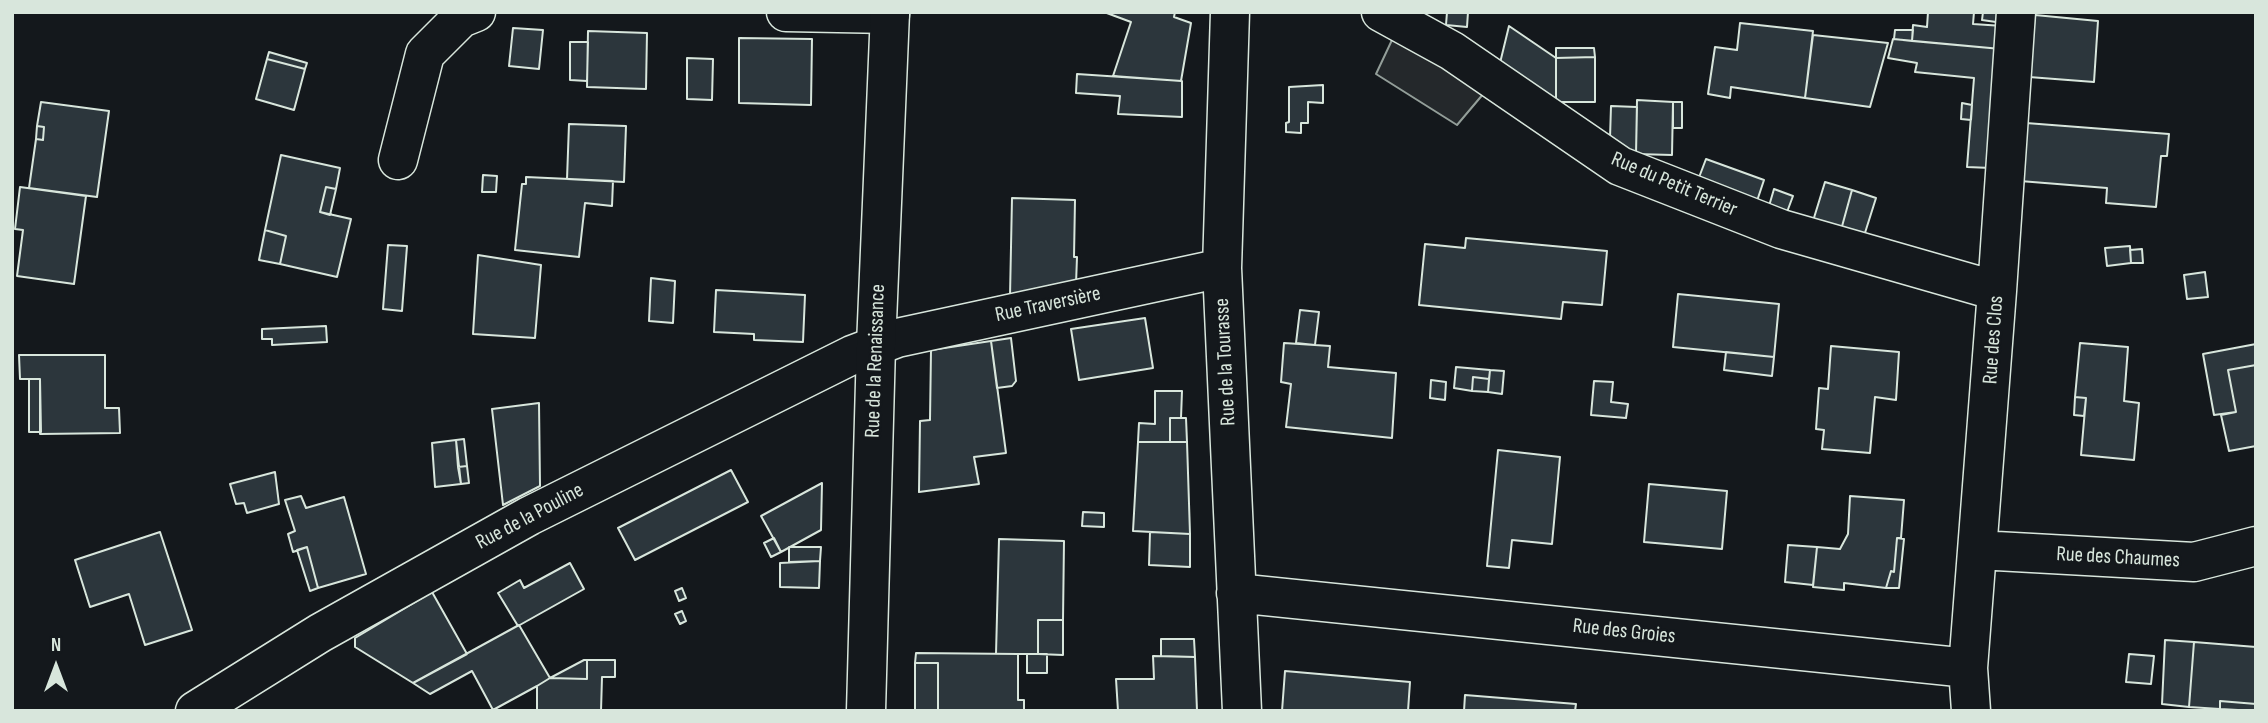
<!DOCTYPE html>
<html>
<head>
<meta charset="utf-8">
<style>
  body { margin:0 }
  #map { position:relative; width:2268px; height:723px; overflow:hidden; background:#14181c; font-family:"Sofia Sans Condensed",sans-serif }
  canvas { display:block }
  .frame { position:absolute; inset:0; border:14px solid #d8e6dc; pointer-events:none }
  .north { position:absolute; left:21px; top:632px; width:70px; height:70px; -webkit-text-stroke:5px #14181c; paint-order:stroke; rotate:0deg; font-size:19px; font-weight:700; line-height:28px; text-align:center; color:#d8e6dc }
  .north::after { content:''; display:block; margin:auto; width:24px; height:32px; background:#d8e6dc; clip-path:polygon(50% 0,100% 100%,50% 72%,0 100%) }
</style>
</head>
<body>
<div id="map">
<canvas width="2268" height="723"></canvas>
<div class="frame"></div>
<div class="north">N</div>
</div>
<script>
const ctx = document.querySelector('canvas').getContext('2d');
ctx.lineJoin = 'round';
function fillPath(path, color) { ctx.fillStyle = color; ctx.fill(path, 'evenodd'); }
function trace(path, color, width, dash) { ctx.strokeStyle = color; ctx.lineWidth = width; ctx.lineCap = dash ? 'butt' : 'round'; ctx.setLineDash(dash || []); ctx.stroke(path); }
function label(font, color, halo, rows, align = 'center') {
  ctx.font = font + ' "Sofia Sans Condensed",sans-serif'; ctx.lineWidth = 5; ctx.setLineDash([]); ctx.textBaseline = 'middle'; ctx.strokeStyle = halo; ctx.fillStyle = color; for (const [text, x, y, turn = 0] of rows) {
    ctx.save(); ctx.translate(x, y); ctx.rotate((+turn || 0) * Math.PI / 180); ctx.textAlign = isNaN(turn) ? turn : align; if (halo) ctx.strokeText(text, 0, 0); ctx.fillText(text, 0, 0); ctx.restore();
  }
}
const parking = new Path2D(`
  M1400,23L1495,80L1457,125L1376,74Z`);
fillPath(parking, '#24282b');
trace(parking, '#939e99', 2);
const building = new Path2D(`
  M1104,12H1175L1174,17L1191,23L1181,81L1113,76L1131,22Z
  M1447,12H1468L1467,27L1446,25Z
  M1928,12H1974L1973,24L2003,26L2001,49L1912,41L1913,25L1927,27Z
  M1983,12H2004L2003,23L1982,20Z
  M2035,15L2098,21L2094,82L2029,77Z
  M1740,23L1813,31L1805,98L1731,87L1730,98L1708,94L1715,47L1737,50Z
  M1509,26L1556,58V102L1500,63Z
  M513,28L543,30L539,69L509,66Z
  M1895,30H1913L1912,41L1894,39Z
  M588,31L647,33L646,89L587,87Z
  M1813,35L1888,43L1870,107L1805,98Z
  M739,38L812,39L811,105L739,103Z
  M1893,39L2001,49L1991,168L1967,167L1974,78L1915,72L1917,63L1888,58Z
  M570,42H588L587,81L570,80Z
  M1556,48H1594L1595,57L1556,58Z
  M269,52L307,63L305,69L267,59Z
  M1595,57V102H1556V58Z
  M687,58L713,59L712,100L687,99Z
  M267,59L305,69L294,110L256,99Z
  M1077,74L1182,81V117L1118,114L1120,96L1076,93Z
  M1323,85V103L1308,102V123H1301V133L1286,132V123L1289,122V87Z
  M1637,100L1673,102L1672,155L1636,154Z
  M41,102L109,111L97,197L29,188L36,139L43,140L44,127L37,126Z
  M1673,102H1682V128H1673Z
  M1962,103L1972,105L1971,120L1961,119Z
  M1611,106L1637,107L1636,154L1610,138Z
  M2026,123L2169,134L2167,156H2161L2156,207L2106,203L2107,188L2020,181Z
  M569,124L626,126L624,182L567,179Z
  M37,126L44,127L43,140L36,139Z
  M281,155L340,168L336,189L326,187L320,212L351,219L337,277L280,264L286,236L265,230Z
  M1706,159L1764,180L1757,201L1698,180Z
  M483,175L497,176L496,192H482Z
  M526,177L613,181L612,206L585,203L579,257L515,250L522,184H526Z
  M1825,182L1852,190L1841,230L1813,221Z
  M20,187L86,196L74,284L17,276L23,230L15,229Z
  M326,187L336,189L330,215L320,212Z
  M1774,189L1793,196L1787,212L1769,206Z
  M1852,190L1876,198L1864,236L1841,230Z
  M1012,198L1075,200L1074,257H1077L1076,284L1010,296Z
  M265,230L286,236L280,264L259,260Z
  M1466,238L1607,251L1602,305L1563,302L1561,319L1419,305L1425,244L1465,248Z
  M388,245L407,246L402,311L383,309Z
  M2130,246L2131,263L2107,266L2105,248Z
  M2142,249L2143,263H2131L2130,250Z
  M478,255L541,265L535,338L473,334Z
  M2205,272L2208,297L2187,299L2184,275Z
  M651,278L675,281L673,323L649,321Z
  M716,290L805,295L803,342L754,340V334L714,332Z
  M1678,294L1779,304L1774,357L1673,347Z
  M1300,310L1319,312L1315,345L1296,343Z
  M1145,318L1153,368L1079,380L1071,329Z
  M326,326L327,342L272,345V339H262V329Z
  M1011,338L1016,381L1012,386L997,388L991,341Z
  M991,341L1006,453L974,457L979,484L919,492L920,421L930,420L931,350Z
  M1284,343L1330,346L1328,367L1396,373L1392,438L1286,427L1291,384L1281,382Z
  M2080,343L2128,347L2124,401L2139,403L2134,460L2081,455L2086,398L2075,397Z
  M2256,344V365L2228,370L2236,412L2214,415L2203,354Z
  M1831,346L1899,352L1896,400L1875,397L1870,453L1822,449L1824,430L1816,429L1819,388L1828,389Z
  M1726,352L1774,357L1772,376L1724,370Z
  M19,355H105V408H119L120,433L40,434V379H20Z
  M2256,365V446L2229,451L2221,415L2236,412L2228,370Z
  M1456,367L1490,370L1489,379L1473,377L1472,391L1454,388Z
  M1490,370L1504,371L1502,394L1488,392Z
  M1473,377L1489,379L1488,392L1472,391Z
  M29,379H40L41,432H29Z
  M1431,380L1446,382L1445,400L1430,398Z
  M1594,381L1613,382L1611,402L1628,404L1626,418L1591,415Z
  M1155,391H1182L1181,418H1170V442H1138L1139,423L1155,424Z
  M2075,397L2086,398L2084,416L2074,415Z
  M539,403L540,486L503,505L492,409Z
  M1170,418H1186L1187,442H1170Z
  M464,439L467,466L458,467L456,440Z
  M456,440L461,484L435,487L432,443Z
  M1138,442H1187L1190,534L1133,531Z
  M1498,450L1560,457L1552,544L1512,540L1509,568L1487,566Z
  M467,466L469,483L461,484L458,467Z
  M731,470L748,502L635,560L618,528Z
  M275,472L279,504L247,513L244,503L236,504L230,484Z
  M822,483L821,530L781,552L761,516Z
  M1649,484L1727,491L1722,549L1644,542Z
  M301,496L306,508L344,497L366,574L318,588L307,547L293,552L288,534L295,531L285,500Z
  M1850,496L1904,500L1901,538H1897L1894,572L1891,571L1886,588L1844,583V590L1813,587L1817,547L1840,549L1848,534Z
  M1083,512L1104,513V527L1082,526Z
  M160,532L192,630L145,645L129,594L90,607L75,560Z
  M1150,532L1190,534V567L1149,565Z
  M774,538L781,552L771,557L764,543Z
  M1897,538L1904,539L1899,588H1886L1891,571L1894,572Z
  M999,539L1064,541L1063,620H1038V654H996Z
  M1788,545L1817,547L1813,585L1785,582Z
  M307,547L318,588L310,591L297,550Z
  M789,547H821L820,561L789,562Z
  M820,561L819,588L780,587V563Z
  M570,563L584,589L518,626L498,593L520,580L524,588Z
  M682,588L686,598L679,601L675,591Z
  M432,592L467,654L413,683L355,647V638Z
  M682,611L686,621L680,624L675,614Z
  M1038,620H1063V655L1038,654Z
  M519,625L550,678L537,686L493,710L472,671L430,694L413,683Z
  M1161,639H1194L1195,657L1161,656Z
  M2165,640L2194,642L2189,707L2162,704Z
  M2194,642L2256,647V704L2220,701V709L2189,707Z
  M916,653L1018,654V700H1024V711H938V663H915Z
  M1027,654H1047V673H1027Z
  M2129,654L2154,656L2151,684L2126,682Z
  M1153,656L1195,657L1197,711H1118L1116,679H1154Z
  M584,660H587V679L550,678Z
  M587,660H615V677H602L601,711H537V686L550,678L587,679Z
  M915,663H938V711H915Z
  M1285,671L1410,682L1408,711H1282Z
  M1465,695L1576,704L1575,711H1464Z
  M2220,701L2256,704V711L2220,709Z`);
fillPath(building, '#2c363c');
trace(building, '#d8e6dc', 2);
const minor = new Path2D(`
  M786,12L890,14
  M1230,12L1222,268L1242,711
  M1381,12L1452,51L1620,166L1781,229L1997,291
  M398,160L425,54L461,18L476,12
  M1978,550L2194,562L2256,546
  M1236,593L1968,668L1971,711
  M1968,668L1997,291L2016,12
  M195,711L320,633L529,516L852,355L897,338L1222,268`);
const major = new Path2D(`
  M866,711L876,346L890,12`);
trace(minor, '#d8e6dc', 41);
trace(major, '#d8e6dc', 41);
trace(minor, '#14181c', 38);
trace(major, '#14181c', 38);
label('21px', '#d8e6dc', '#14181c', [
  ["Rue du Petit Terrier",1674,185,23],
  ["Rue Traversière",1048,305,-12],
  ["Rue des Clos",1994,340,-86],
  ["Rue de la Renaissance",876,361,-88],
  ["Rue de la Tourasse",1226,362,-93],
  ["Rue de la Pouline",530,517,-28],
  ["Rue des Chaumes",2118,558,3],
  ["Rue des Groies",1624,632,6]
]);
</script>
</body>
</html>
